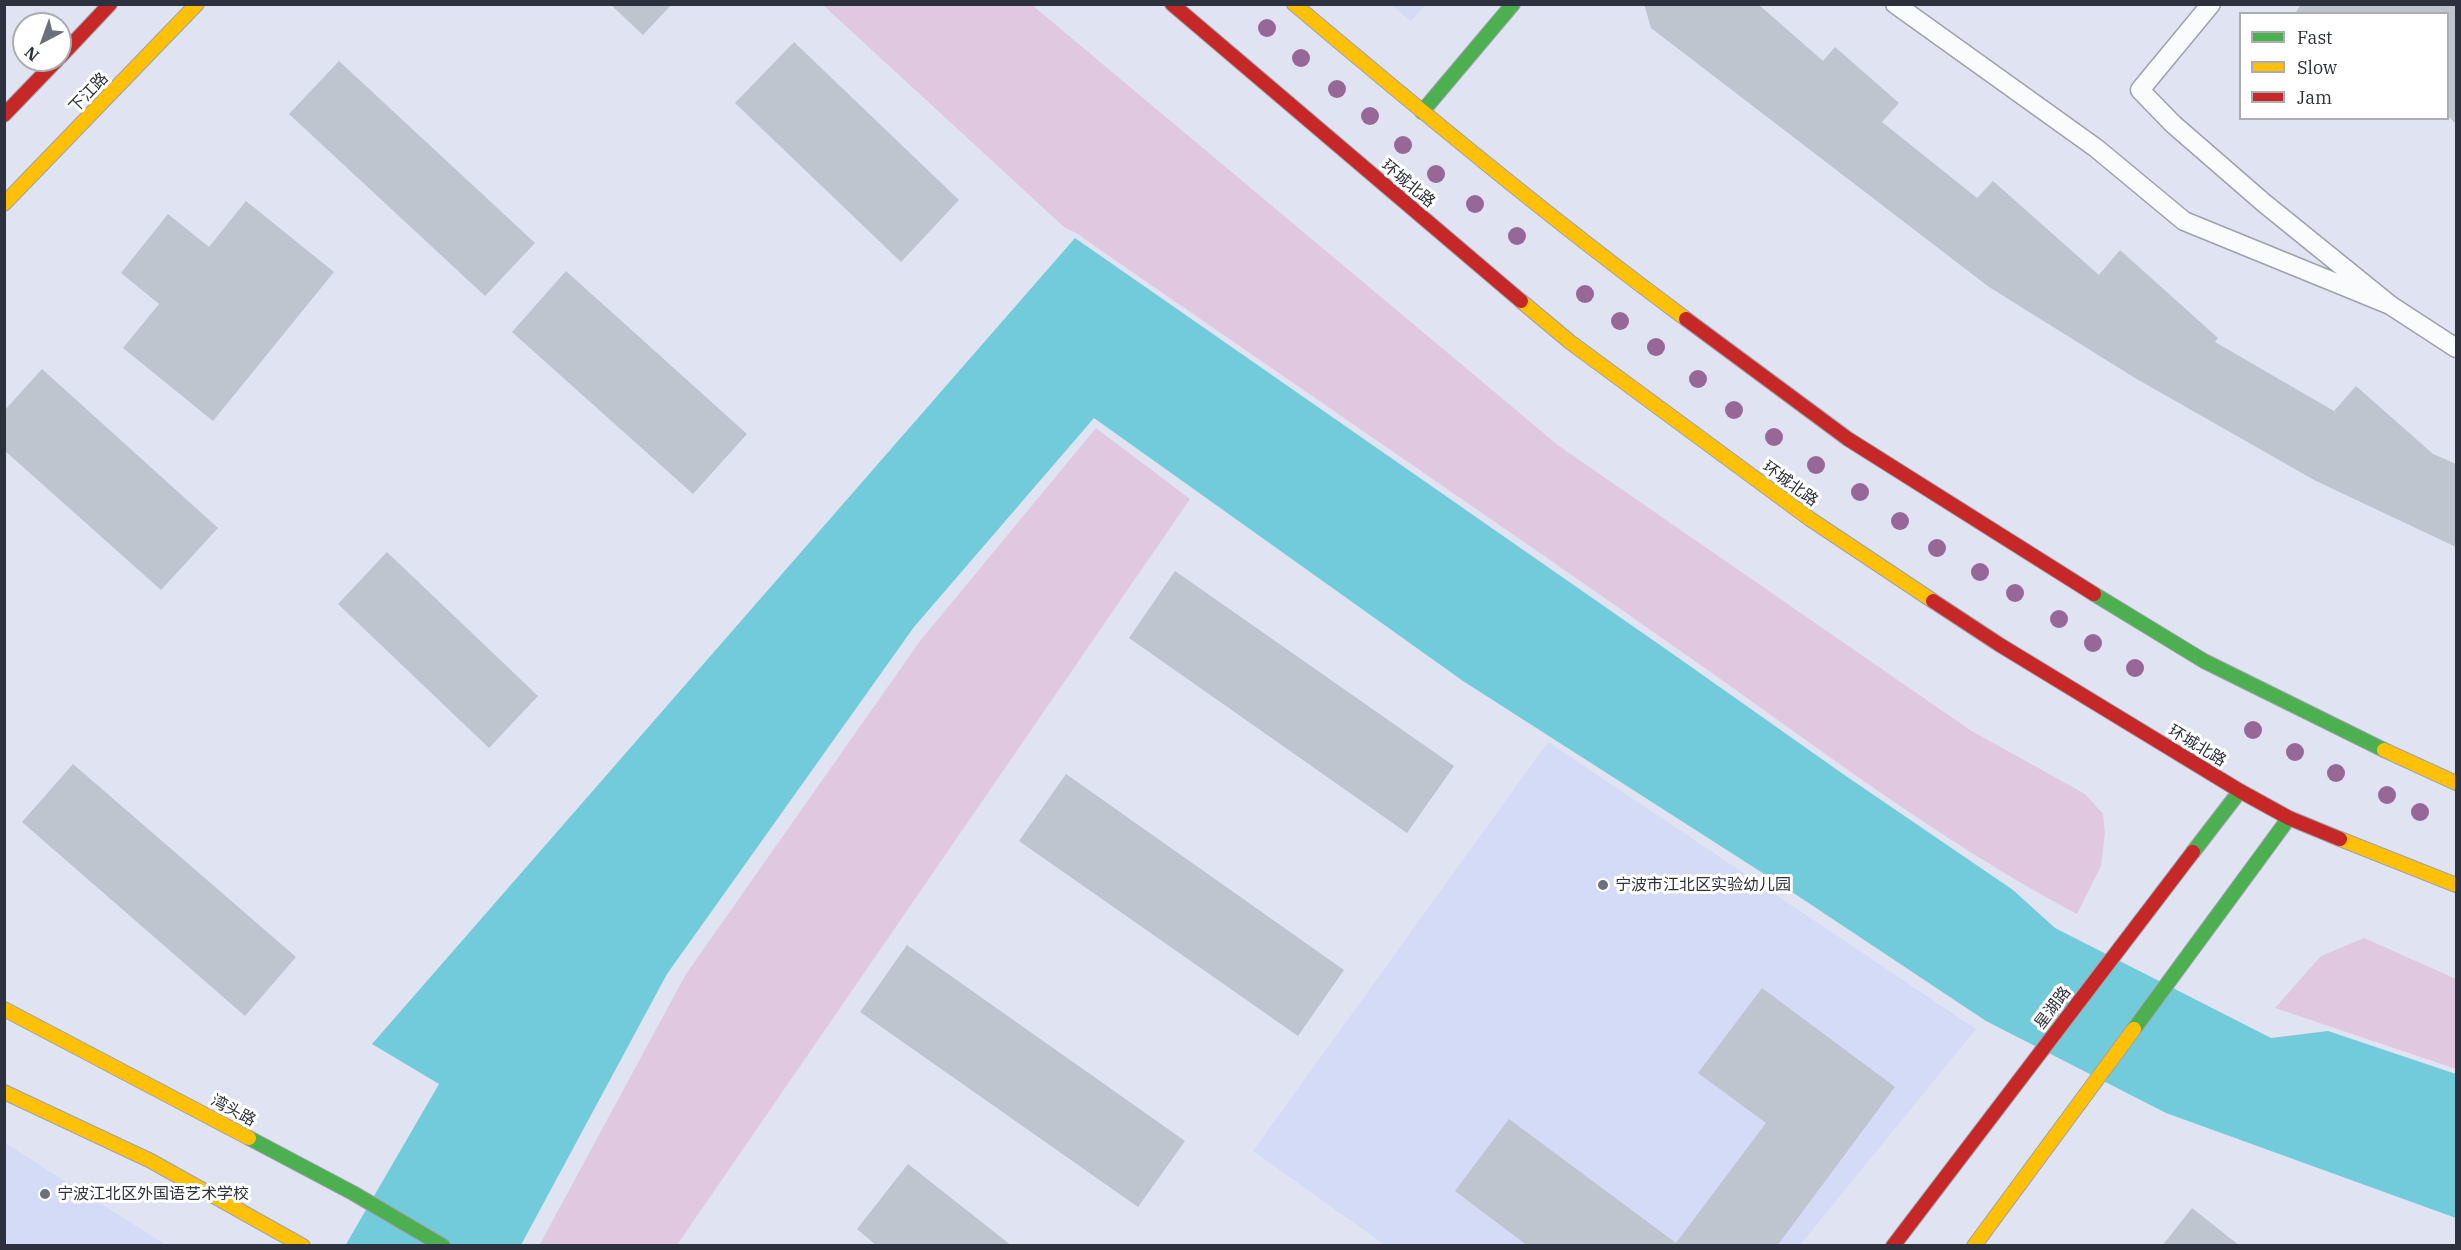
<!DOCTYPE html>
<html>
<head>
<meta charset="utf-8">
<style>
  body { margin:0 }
  #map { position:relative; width:2461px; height:1250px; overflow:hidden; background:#e0e3f1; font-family:"IBM Plex Serif",serif }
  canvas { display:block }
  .frame { position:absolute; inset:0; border:6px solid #2d313d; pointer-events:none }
  .legend { position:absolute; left:2239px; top:12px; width:210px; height:108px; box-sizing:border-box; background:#fff; border:2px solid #abadb1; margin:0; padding:8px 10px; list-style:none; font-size:18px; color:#2d313d }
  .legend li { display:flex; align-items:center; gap:12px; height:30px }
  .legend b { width:30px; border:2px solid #abadb1 }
  .north { position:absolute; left:12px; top:12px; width:60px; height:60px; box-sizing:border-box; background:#fff; border:2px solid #abadb1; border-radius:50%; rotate:221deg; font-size:16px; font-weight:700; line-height:24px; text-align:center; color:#2d313d }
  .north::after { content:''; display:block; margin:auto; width:21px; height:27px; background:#6c6f7c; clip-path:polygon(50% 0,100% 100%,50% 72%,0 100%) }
</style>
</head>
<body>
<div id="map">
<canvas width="2461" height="1250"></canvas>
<div class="frame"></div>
<ul class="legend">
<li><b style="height:8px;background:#4caf50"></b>Fast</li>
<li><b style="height:8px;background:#ffc107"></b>Slow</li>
<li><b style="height:8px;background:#c62828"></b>Jam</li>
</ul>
<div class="north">N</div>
</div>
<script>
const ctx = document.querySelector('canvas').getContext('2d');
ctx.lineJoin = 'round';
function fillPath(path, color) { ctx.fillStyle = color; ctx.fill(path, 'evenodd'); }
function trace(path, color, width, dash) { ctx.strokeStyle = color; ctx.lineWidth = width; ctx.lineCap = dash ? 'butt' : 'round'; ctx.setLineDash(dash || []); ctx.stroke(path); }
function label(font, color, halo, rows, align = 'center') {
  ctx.font = font + ' "IBM Plex Serif","Noto Sans SC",serif'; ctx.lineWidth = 6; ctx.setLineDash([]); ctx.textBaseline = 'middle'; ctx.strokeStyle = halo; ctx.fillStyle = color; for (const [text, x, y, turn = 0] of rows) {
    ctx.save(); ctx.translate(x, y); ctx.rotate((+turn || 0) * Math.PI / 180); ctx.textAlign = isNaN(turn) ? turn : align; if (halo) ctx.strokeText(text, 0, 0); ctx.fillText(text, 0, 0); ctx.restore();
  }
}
fillPath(new Path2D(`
  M1391,5H1426L1411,21Z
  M1548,742L1976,1029L1800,1245H1385L1253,1151Z
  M5,1143L166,1245H5Z`), '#d3dbf6');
fillPath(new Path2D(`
  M823,5H1032L1559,446L1970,730L2085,794L2103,814L2105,833L2101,866L2077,914C1937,840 1811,742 1682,652C1481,511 1278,373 1076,233L1064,227Z
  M1096,428L1190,499L677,1245L540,1244L686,974L920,641Z
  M2364,938L2456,979V1069L2275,1008L2321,956Z`), '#e1c8e1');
fillPath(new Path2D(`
  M1075,238L1680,659L1843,774L2013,890L2055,928L2271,1038L2328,1031L2456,1074V1218L2166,1113L1986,1021L1783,886L1463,681L1094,418L914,627L667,974L521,1245L345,1246L439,1084L372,1044Z`), '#72cbdb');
fillPath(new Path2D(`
  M610,4H672L643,35Z
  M1644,4H1758L1823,61L1835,47L1899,103L1882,122L1977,198L1993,181L2099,275L2120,250L2218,338L2215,342L2334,411L2356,386L2433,454L2456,464V547L2316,481L2135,378L1989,287L1651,28Z
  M2301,4H2455L2456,124L2448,116V14H2295Z
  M794,42L959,200L901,262L735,103Z
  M339,61L535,243L485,296L289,114Z
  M246,201L334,272L213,421L123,348L159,304L121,273L168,214L209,247Z
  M566,271L747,434L693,494L512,332Z
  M42,369L218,528L161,590L4,450V411Z
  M387,552L538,696L489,748L338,604Z
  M1175,571L1454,766L1407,833L1129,638Z
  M73,764L296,957L245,1016L22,822Z
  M1066,774L1344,970L1298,1036L1019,841Z
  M907,945L1185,1141L1138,1207L860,1012Z
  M1762,988L1895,1087L1777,1246H1528L1455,1191L1509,1119L1676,1243L1766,1123L1698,1073Z
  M908,1164L1012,1246H877L857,1229Z
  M2192,1208L2240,1246H2162Z`), '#bec5cf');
const lane = new Path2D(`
  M1895,4L2096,148L2184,221L2390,305
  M2211,4L2140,90L2173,124L2264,203L2390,305L2456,348`);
const fast = new Path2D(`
  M1422,112L1513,4
  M2094,594L2204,661L2384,750
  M2193,852L2240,791
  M2134,1029L2289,818
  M249,1138L353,1193L443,1246`);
const slow = new Path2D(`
  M1294,4C1422,112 1551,219 1686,319
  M4,204L197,4
  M1521,301L1570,342L1810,519L1933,601
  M2384,750L2456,783
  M2340,839L2456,885
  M4,1009L249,1138
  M4,1092L151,1161L303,1246
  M1974,1246L2134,1029`);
const jam = new Path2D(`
  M1172,4L1521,301
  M60,57L110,4
  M4,115L57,60
  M1686,319L1848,439L2094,594
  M1933,601L2000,645L2240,791L2289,818L2340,839
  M1893,1246L2193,852`);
trace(lane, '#9ea1ad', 21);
trace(fast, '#9ea1ad', 16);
trace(slow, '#9ea1ad', 16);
trace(jam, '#9ea1ad', 16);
trace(lane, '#fafbfd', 18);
trace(fast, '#4caf50', 14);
trace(slow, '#ffc107', 14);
trace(jam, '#c62828', 14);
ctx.fillStyle = '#976797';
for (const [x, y] of [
  [1267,28],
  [1301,58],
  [1337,89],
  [1370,116],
  [1403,145],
  [1436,174],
  [1475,204],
  [1517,236],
  [1585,294],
  [1620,321],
  [1656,347],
  [1698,379],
  [1734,410],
  [1774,437],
  [1816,465],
  [1860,492],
  [1900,521],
  [1937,548],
  [1980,572],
  [2015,593],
  [2059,619],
  [2093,643],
  [2135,668],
  [2253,730],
  [2295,752],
  [2336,773],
  [2387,795],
  [2420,812]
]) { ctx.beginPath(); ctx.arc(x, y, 9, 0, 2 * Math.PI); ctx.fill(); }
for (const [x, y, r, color] of [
  [1603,885,6,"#6c6f7c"],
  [45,1194,6,"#6c6f7c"]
]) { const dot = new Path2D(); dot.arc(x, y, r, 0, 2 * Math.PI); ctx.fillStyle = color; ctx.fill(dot); trace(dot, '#fff', 2); }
label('16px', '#2d313d', '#fff', [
  ["下江路",89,93,-46],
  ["环城北路",1408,184,40],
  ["环城北路",1790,484,36],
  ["环城北路",2197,746,31],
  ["星湖路",2053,1008,-53],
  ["湾头路",233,1111,28]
]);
label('16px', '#2d313d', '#fff', [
  ["宁波市江北区实验幼儿园",1615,885],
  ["宁波江北区外国语艺术学校",57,1194]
], 'left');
</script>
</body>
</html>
